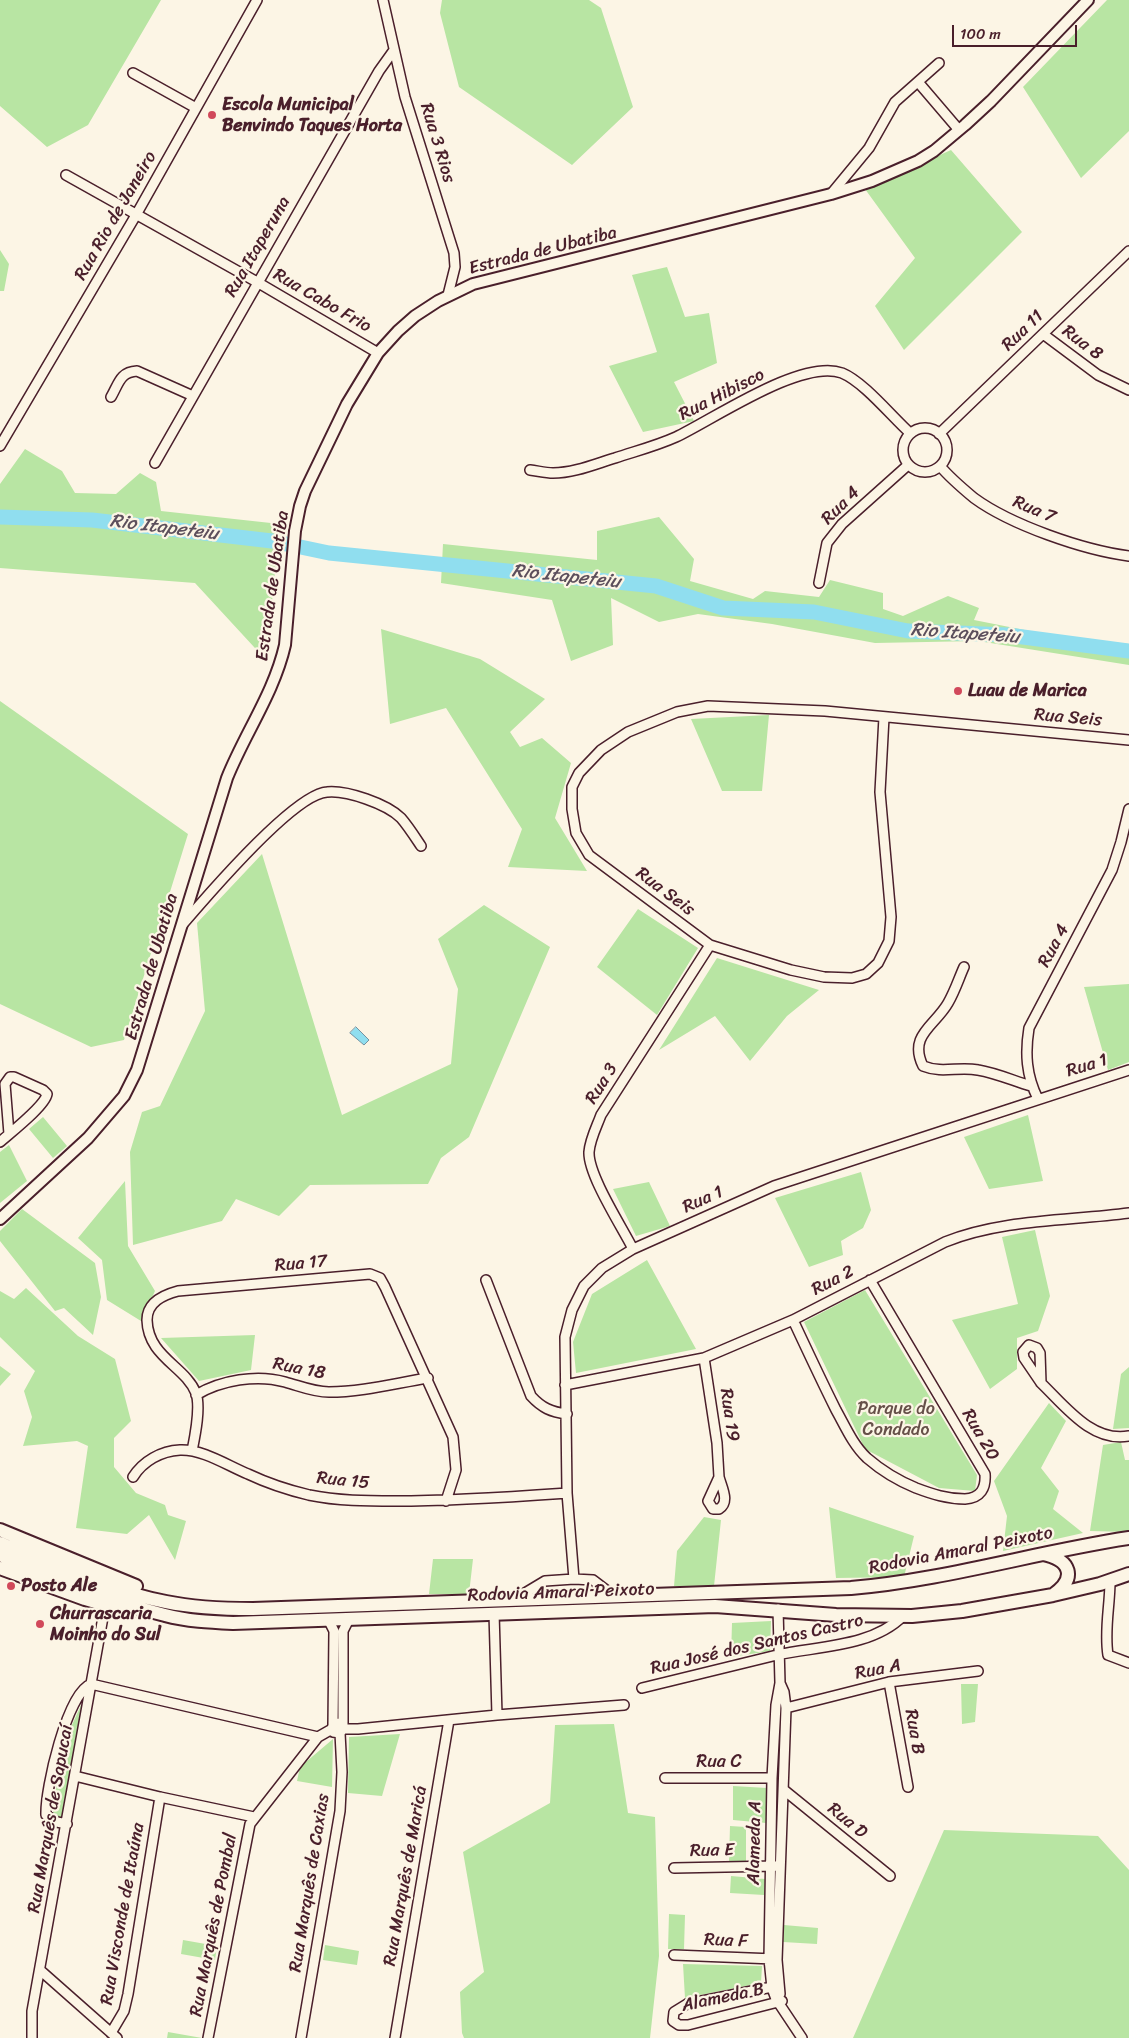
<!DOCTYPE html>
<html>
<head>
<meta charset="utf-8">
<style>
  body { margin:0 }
  #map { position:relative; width:1129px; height:2038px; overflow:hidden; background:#fcf5e5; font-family:Sriracha,sans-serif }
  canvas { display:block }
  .scale { position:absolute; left:952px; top:25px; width:125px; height:22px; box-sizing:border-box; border:2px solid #4a1f2b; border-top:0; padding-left:6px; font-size:15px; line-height:18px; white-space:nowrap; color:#4a1f2b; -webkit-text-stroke:4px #fcf5e5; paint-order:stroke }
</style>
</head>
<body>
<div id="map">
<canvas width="1129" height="2038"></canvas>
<div class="scale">100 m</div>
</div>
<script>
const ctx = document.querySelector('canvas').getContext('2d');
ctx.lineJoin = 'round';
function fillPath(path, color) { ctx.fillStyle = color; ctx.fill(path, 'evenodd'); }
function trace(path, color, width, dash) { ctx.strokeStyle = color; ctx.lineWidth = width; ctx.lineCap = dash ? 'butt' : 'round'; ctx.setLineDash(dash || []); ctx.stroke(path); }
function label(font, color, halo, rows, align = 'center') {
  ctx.font = font + ' Sriracha,sans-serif'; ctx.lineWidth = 4.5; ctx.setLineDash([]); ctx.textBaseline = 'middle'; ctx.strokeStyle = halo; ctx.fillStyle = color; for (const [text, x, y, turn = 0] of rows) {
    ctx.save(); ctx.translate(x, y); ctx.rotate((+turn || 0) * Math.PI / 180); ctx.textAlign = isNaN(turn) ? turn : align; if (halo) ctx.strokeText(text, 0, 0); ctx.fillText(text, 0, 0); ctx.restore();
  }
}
fillPath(new Path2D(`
  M0,0H161L88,125L47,147L0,106Z
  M442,0H589L601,8L633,107L572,165L459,87L440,13Z
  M1107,0H1129V131L1081,178L1023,87Z
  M951,150L1022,232L904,350L875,306L915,258L865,189Z
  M0,250L9,264L4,291H0Z
  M667,267L685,317L709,313L717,363L674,382L694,421L643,432L609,366L657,352L632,275Z
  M25,449L62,471L75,493L116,494L140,473L156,482L161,511L280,524L266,660L195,583L0,568V484Z
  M659,517L694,559L690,581L753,599L765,591L819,597L830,580L883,593V609L903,616L948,596L979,608L974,620L1060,637L1129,644V665L978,641L875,643L772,624L698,614L659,622L611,598L613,645L571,661L552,600L441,583L443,544L597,560V531Z
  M381,629L480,659L545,699L510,732L520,747L542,738L571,763L555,818L587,871L508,867L522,829L446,708L390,724Z
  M0,701L188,834L124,1040L91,1047L0,1004Z
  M769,715L762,791H722L691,719Z
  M262,854L342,1115L451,1064L458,989L438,939L484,905L550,947L469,1137L441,1158L428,1184L310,1185L279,1216L236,1199L222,1221L133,1245L130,1152L142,1112L160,1106L205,1011L197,923Z
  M638,909L698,948L657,1015L597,967Z
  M717,958L819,990L787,1016L750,1061L715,1016L659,1050Z
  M1129,984V1062L1108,1070L1084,987Z
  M1028,1115L1043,1181L989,1189L964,1137Z
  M43,1117L67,1146L53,1158L29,1129Z
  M9,1145L27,1181L0,1203V1152Z
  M861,1172L871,1210L863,1228L841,1241L843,1255L809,1267L775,1198Z
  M125,1181L128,1246L155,1291L141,1321L107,1300L102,1260L78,1238Z
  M649,1182L670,1226L636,1236L613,1189Z
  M22,1209L95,1263L101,1297L93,1335L64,1308L55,1311L0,1241V1231Z
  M1035,1230L1050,1296L1038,1331L1017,1338V1369L990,1389L952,1320L1018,1304L1002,1237Z
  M647,1260L696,1349L576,1373L573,1342L592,1294Z
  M26,1288L78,1336L115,1359L131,1421L114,1438V1467L136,1493L165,1505L168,1515L186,1521L175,1560L149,1515L127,1534L76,1528L88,1446L77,1441L23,1446L32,1417L24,1391L35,1371L0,1337V1291L14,1299Z
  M865,1290L977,1475L975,1491L939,1488L865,1449L804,1322Z
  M255,1335L251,1370L199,1381L161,1338Z
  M0,1366L11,1374L0,1386Z
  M1129,1367V1428L1113,1429L1121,1374Z
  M1049,1403L1066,1421L1041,1468L1059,1491L1053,1509L1083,1533L1003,1551L1007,1516L994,1481Z
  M1121,1442L1125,1460H1129V1532L1090,1531L1103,1445Z
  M829,1507L914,1536L904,1577L836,1578Z
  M704,1517L721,1520L714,1586H674L677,1551Z
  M433,1559H473L469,1594H429Z
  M771,1621L770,1651L731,1657L732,1623Z
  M961,1684H978L975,1722L962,1724Z
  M82,1703L62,1818L53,1814L61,1749Z
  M614,1724L628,1813L655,1817L659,1956L650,2038H464L462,2033L460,1992L484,1972L463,1852L550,1803L555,1725Z
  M400,1734L382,1796L348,1793L349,1737Z
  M333,1739L332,1787L297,1781L300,1767Z
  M733,1786L767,1788L766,1823L733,1820Z
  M730,1826L746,1827V1861H729Z
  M944,1830L1098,1836L1129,1870V2038H853Z
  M731,1876L765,1879L764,1895L730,1893Z
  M669,1914L685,1915L684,1949H668Z
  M784,1925L818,1928L817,1944L783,1942Z
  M183,1940L217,1946L215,1960L181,1954Z
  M325,1945L359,1951L357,1965L323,1960Z
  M683,1964L762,1966L761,1983L685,1998Z
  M168,2032L202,2038H167Z`), '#b8e5a3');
const water = new Path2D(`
  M356,1027L369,1040L364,1045L350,1033Z`);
fillPath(water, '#90deef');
trace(water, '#7492a1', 1);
trace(new Path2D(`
  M0,517L92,520L272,541L329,553L656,586L723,608L814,612L908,631L1008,635L1129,651`), '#90deef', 15);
const minor = new Path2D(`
  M383,0L405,97L454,253L455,267L448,295
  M133,73L196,108
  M918,82L959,130
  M66,175L257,282L378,353
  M831,194L869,148L895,102L939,63
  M1043,334L1098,375L1129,390
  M111,397C119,383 120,372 137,371L193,396
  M903 450a22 22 0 1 1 44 0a22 22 0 1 1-44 0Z
  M939,434L1129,251
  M0,446L136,215L257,0
  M155,463L379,71L394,50
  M940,466C950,478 962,488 974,498C1011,525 1083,550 1129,556
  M530,470C538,471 546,473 553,473C574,473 595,464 615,458C636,451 656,446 676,437C714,419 802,358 842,373C864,382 892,417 910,433
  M819,583L827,543L842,524L908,465
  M884,717L880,792L891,917L889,941L878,963L866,974L852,978L824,977L791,970L710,945L589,855L576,833L572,809V787L579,773L601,750L628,732L677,712L708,706L825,711L1129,740
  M183,924C207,896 294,794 327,792C347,790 387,804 401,818C408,826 415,837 421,846
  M964,967C959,978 955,991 948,1003C935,1026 908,1035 923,1066C943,1074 958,1066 978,1070C996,1073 1014,1081 1031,1086
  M1038,1099C1026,1075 1025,1053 1029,1028L1112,870L1121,842L1129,809
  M0,1142C10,1133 45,1106 47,1094L43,1090L14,1077H10L5,1084L9,1134
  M633,1249C622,1227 588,1175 589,1152C590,1139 597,1126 601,1115L710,945
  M486,1280L531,1396C542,1408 551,1412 567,1414
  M793,1320C807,1350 821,1380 836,1410C845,1426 853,1445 867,1458C882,1471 899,1481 916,1488C932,1494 947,1499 965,1499C981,1498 986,1488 985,1474L870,1280
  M1029,1345L1037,1348L1040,1353L1041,1383L1024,1358L1023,1352Z
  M704,1358L717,1443L719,1477
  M1041,1383C1065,1406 1092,1443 1129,1436
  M565,1385L704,1358L793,1320L945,1242C1002,1219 1069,1221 1129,1213
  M196,1395C221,1380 257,1374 285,1382C300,1386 313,1392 329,1392C362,1392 396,1383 428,1378
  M192,1451C195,1436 201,1408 196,1393C185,1366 148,1357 147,1320C147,1302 163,1295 178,1291L370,1274L380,1278L385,1287L453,1437L456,1470L446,1501
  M133,1477C143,1461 161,1451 180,1450C203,1449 228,1466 248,1474C267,1483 288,1490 309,1495C338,1501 367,1501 396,1501C454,1501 510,1497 567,1493
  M719,1477C722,1488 730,1502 719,1509H713L708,1501Z
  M574,1579L567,1493L565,1337L572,1310L584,1286L602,1268L633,1249L774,1186L1129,1070
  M1110,1581C1110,1606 1104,1630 1108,1655L1129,1663
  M515,1599L545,1581L574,1579L593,1580L614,1596
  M778,1609L780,1683L776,1705L772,1778L769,1959L772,1988L776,1999L802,2038
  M494,1613L497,1715
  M328,1619L334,1631L333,1725
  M889,1682L908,1787
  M780,1683L784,1692L786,1708L777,1960L780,1994
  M642,1688C687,1677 732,1666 777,1655C818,1646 872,1647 903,1616
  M786,1708L889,1682L978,1671
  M342,1725L337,1723L334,1724L332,1728L333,1732L340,1733L343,1729V1631L349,1619
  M343,1729H358L497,1715L624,1705
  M75,1776L160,1797L254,1817
  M665,1778H772
  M784,1790L890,1876
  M67,1824L57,1822L46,1815C45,1789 67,1693 91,1684L318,1737
  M674,1868L776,1866
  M674,1955L774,1959
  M40,1970L117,2038
  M777,1986L687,2004L674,2012L673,2021L679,2025H688L782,2001
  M111,2033L124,2011L128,1994L160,1797
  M32,2038V2011L105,1606
  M208,2038L250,1824L318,1737L332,1729
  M301,2038L340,1811L342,1772L340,1733
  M395,2038L449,1720`);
const major = new Path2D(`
  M0,1219L88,1138L124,1096L137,1070L227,778C245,733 274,693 285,645L295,531L300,506L305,491L347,404L378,353L398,331L415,316L438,301L473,284L831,194L872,181L918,161L934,151L965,125L991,101L1088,0`);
const highway = new Path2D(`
  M0,1530L136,1586
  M0,1543C51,1563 112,1592 166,1602C195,1608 224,1609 253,1609L851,1588C945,1580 1036,1552 1129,1538
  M1043,1554C1071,1560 1077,1578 1053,1595
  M0,1555C54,1576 108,1601 165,1615C187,1621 210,1622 233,1623L715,1606L836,1615L912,1616L962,1611L1053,1595L1100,1584L1129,1574
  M0,1568L85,1599L130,1612`);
trace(minor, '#4a1f2b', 12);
trace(major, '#4a1f2b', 14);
trace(highway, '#4a1f2b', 16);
trace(minor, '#fcf5e5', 9);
trace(major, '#fcf5e5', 10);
trace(highway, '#fcf5e5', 12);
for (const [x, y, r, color] of [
  [212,115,5,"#d1495b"],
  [958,691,5,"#d1495b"],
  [11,1586,5,"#d1495b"],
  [40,1624,5,"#d1495b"]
]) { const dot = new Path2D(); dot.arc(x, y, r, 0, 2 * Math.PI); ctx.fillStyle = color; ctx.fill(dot); trace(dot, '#fcf5e5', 2); }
label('bold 18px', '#4a1f2b', '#fcf5e5', [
  ["Escola Municipal",222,105],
  ["Benvindo Taques Horta",222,126],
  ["Luau de Marica",968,691],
  ["Posto Ale",21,1586],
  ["Churrascaria",50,1614],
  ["Moinho do Sul",50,1635]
], 'left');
label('18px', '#4a1f2b', '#fcf5e5', [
  ["Rua 3 Rios",437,143,73],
  ["Rua Rio de Janeiro",116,216,-60],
  ["Rua Itaperuna",258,247,-60],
  ["Estrada de Ubatiba",543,251,-14],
  ["Rua Cabo Frio",322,301,30],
  ["Rua 11",1023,331,-44],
  ["Rua 8",1082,343,37],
  ["Rua Hibisco",722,395,-27],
  ["Rua 4",841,506,-45],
  ["Rua 7",1034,510,23],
  ["Estrada de Ubatiba",273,586,-82],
  ["Rua Seis",1068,718,5],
  ["Rua Seis",665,892,37],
  ["Rua 4",1054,946,-62],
  ["Estrada de Ubatiba",152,967,-74],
  ["Rua 1",1087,1066,-17],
  ["Rua 3",602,1084,-58],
  ["Rua 1",703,1200,-24],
  ["Rua 17",301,1264,-5],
  ["Rua 2",833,1281,-27],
  ["Rua 18",299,1369,11],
  ["Rua 19",729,1415,82],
  ["Rua 20",980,1435,60],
  ["Rua 15",343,1481,6],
  ["Rodovia Amaral Peixoto",961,1551,-11],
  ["Rodovia Amaral Peixoto",561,1593,-2],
  ["Rua José dos Santos Castro",757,1645,-13],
  ["Rua A",878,1670,-11],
  ["Rua B",914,1732,80],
  ["Rua C",719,1762],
  ["Rua Marquês de Sapucaí",51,1819,-80],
  ["Rua D",847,1821,39],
  ["Alameda A",755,1843,-89],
  ["Rua E",712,1851,-1],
  ["Rua Marquês de Maricá",406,1876,-80],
  ["Rua Marquês de Caxias",310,1883,-81],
  ["Rua Visconde de Itaúna",123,1914,-80],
  ["Rua Marquês de Pombal",214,1925,-79],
  ["Rua F",726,1941,2],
  ["Alameda B",723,1998,-12]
]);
label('18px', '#665049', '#fcf5e5', [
  ["Parque do",896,1409],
  ["Condado",896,1430]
]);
label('italic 19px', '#5c4f5c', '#fcf5e5', [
  ["Rio Itapeteiu",164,528,7],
  ["Rio Itapeteiu",566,577,6],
  ["Rio Itapeteiu",965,634,4]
]);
</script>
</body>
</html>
